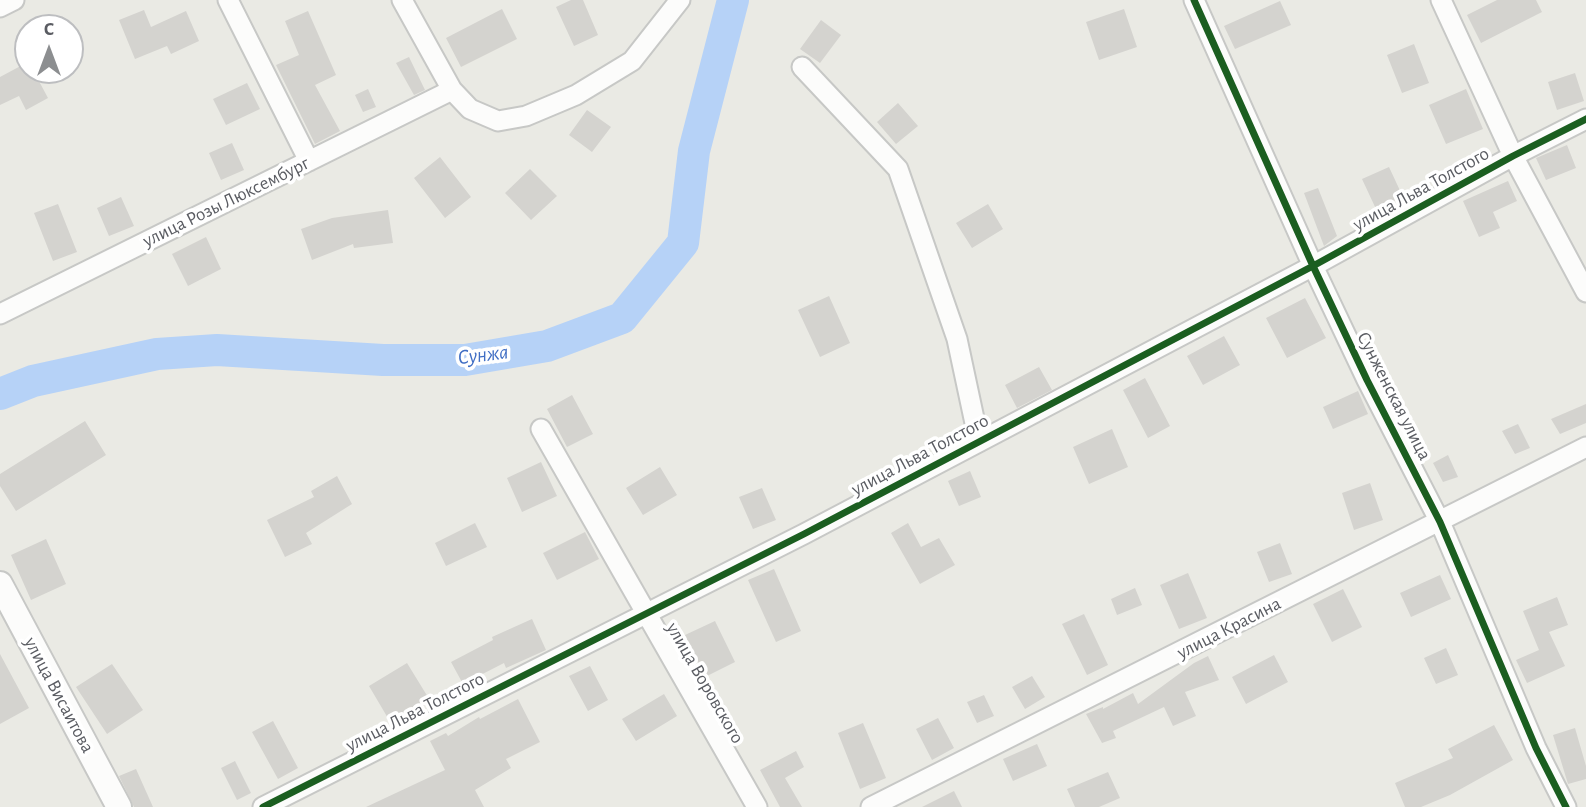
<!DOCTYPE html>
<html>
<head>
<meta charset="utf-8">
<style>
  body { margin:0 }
  #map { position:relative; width:1586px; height:807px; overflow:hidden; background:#eaeae4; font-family:"Alegreya Sans",sans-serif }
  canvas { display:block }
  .north { position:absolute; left:14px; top:14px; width:70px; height:70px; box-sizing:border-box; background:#fff; border:2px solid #bdbec0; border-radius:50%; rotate:0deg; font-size:19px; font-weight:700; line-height:28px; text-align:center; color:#5a5c62 }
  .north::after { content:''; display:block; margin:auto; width:24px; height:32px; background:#8c8e90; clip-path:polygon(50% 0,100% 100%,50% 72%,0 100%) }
</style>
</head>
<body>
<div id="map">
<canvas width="1586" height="807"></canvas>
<div class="north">С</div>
</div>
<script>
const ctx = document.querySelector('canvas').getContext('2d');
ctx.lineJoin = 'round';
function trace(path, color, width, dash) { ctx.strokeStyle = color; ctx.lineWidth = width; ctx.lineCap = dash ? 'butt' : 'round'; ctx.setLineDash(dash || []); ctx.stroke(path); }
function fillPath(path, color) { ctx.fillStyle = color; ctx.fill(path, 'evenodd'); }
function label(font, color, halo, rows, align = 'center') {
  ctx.font = font + ' "Alegreya Sans",sans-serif'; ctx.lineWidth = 7; ctx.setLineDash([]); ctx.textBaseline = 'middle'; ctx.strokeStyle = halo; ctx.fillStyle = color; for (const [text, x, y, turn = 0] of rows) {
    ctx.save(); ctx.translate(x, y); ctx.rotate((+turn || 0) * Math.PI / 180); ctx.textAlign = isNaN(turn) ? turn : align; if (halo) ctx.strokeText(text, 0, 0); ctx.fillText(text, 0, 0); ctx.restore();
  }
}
trace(new Path2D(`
  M0,394L33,381L157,354L217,350L383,360H465L547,346L622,318L683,243L694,151L733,0`), '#b6d2f7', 32);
fillPath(new Path2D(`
  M571,0H583L598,35L574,46L556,7Z
  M1497,0H1536L1542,12L1481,43L1467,15Z
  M1280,1L1291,25L1235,49L1224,26Z
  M502,9L517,39L461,67L446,38Z
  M1124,9L1137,47L1099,60L1086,22Z
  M144,10L151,27L186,11L199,41L171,54L167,46L135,59L119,20Z
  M308,11L336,75L315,85L340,131L315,144L276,65L299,55L285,21Z
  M821,20L841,35L820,63L800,49Z
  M1414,44L1429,83L1402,93L1387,55Z
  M409,57L425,90L414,95L396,63Z
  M28,62V70H33L48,98L26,110L19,96L0,105V77Z
  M1575,73L1584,101L1557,110L1548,82Z
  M247,83L260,109L226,125L213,99Z
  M368,89L376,107L363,112L355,95Z
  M1466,89L1483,129L1446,144L1429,105Z
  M898,103L918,126L896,144L877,122Z
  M587,110L611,127L592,152L569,135Z
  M232,143L244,170L221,180L209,153Z
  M1567,145L1576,168L1546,180L1536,158Z
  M440,157L471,197L445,218L414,178Z
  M1389,167L1403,197L1376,209L1362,179Z
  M530,169L557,196L531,220L505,193Z
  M1508,181L1517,201L1493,212L1500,228L1479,237L1463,201Z
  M1318,188L1337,236L1324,246L1304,193Z
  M121,197L134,226L109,236L97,208Z
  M58,204L77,252L53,261L34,213Z
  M988,204L1003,229L972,248L956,223Z
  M388,210L393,243L354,248L353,244L312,260L301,229L332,218Z
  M206,237L221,269L188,286L172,254Z
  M829,296L850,343L820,357L798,310Z
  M1305,298L1326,338L1287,358L1266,318Z
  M1224,336L1240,365L1203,385L1187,356Z
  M1039,367L1052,390L1017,408L1005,385Z
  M1145,378L1170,426L1148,438L1123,390Z
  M1358,391L1368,414L1333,429L1323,407Z
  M572,395L593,434L567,447L547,409Z
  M1586,404V423L1560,434L1551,419Z
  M85,421L106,455L16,511L0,486V474Z
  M1518,424L1530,448L1515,454L1502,431Z
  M1112,429L1128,467L1089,484L1073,447Z
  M1448,455L1458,477L1443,482L1433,463Z
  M541,462L557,496L522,512L507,478Z
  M660,467L677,495L643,515L626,488Z
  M970,471L981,497L959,506L948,481Z
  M337,476L352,504L306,533L312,544L285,557L267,520L314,497L311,491Z
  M1370,483L1383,520L1354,530L1342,493Z
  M762,488L776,520L753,529L739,497Z
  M475,523L487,547L446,566L435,543Z
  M908,523L921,547L939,538L955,565L920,584L891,533Z
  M585,532L599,559L557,580L543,553Z
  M46,539L66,584L31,600L11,555Z
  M1280,543L1292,574L1269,582L1257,552Z
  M774,569L801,631L776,642L748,580Z
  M1188,573L1207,618L1179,629L1160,585Z
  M1440,575L1451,599L1411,617L1400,593Z
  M1135,588L1142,605L1117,615L1111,599Z
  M1343,589L1362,627L1332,642L1313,604Z
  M1557,597L1568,625L1549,632L1565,666L1527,683L1516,660L1539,650L1523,611Z
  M1084,614L1108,665L1087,675L1062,624Z
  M532,619L546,650L506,668L504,663L463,684L451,662L493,640L492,637Z
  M715,621L735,662L705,677L685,635Z
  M1446,648L1458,675L1436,684L1424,658Z
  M0,654L29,708L0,724Z
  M1274,655L1288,682L1246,704L1232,677Z
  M1208,656L1219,680L1185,692L1196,716L1173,726L1164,707L1113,731L1116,738L1102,743L1086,714L1103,707V709L1133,693L1138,704L1194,663Z
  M407,663L431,702L392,725L369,686Z
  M112,664L143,710L107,734L76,687Z
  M590,666L608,700L588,711L569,676Z
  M1032,676L1045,697L1025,709L1012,687Z
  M664,694L677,716L636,741L622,719Z
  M984,695L994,716L977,723L967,702Z
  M518,699L540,742L506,759L511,768L475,790L484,807H366L445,770L430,741L446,733L448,736L479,717L480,719Z
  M938,718L954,748L932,760L916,729Z
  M273,721L298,768L278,779L252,732Z
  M863,723L886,778L860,789L838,733Z
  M1494,725L1513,760L1450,795L1421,807H1405L1395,783L1453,758L1448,749Z
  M1575,728L1586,766V779L1568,784L1553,735Z
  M1037,744L1047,766L1013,781L1003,759Z
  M796,751L804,767L785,778L802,807H780L760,770Z
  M235,761L251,793L237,800L221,768Z
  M136,769L153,807H134L119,776Z
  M1108,772L1120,798L1099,807H1075L1067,789Z
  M954,791L962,807H922Z`), '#d4d3cf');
const minor = new Path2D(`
  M228,0L309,161
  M402,0L452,90L470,109L498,121L526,116L576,95L632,61L680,0
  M1194,0L1313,266L1367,380L1440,522L1536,748L1566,807
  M1441,0L1513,156L1586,292
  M0,7L14,0
  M802,67L898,169L957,339L979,442
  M0,314L452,90
  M541,429L757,807
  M263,807L804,534L1313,266L1513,156L1586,119
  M871,807L1586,447`);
const tertiary = new Path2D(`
  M0,584L119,807`);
trace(minor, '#c7c8c6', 23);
trace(tertiary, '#c7c8c6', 28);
trace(minor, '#fcfcfb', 19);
trace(tertiary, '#fcfcfb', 24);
trace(new Path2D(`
  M1194,0L1313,266L1367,380L1440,522L1536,748L1566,807
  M263,807L804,534L1313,266L1513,156L1586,119`), '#1b5e20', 7);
label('19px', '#5a5c62', '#fff', [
  ["улица Льва Толстого",1421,189,-29],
  ["улица Розы Люксембург",226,202,-26],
  ["Сунженская улица",1394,396,63],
  ["улица Льва Толстого",920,455,-28],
  ["улица Красина",1229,628,-27],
  ["улица Воровского",705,683,60],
  ["улица Висаитова",59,695,62],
  ["улица Льва Толстого",415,712,-27]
]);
label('italic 21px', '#406ec4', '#fff', [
  ["Сунжа",483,355,-7]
]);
</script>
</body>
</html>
